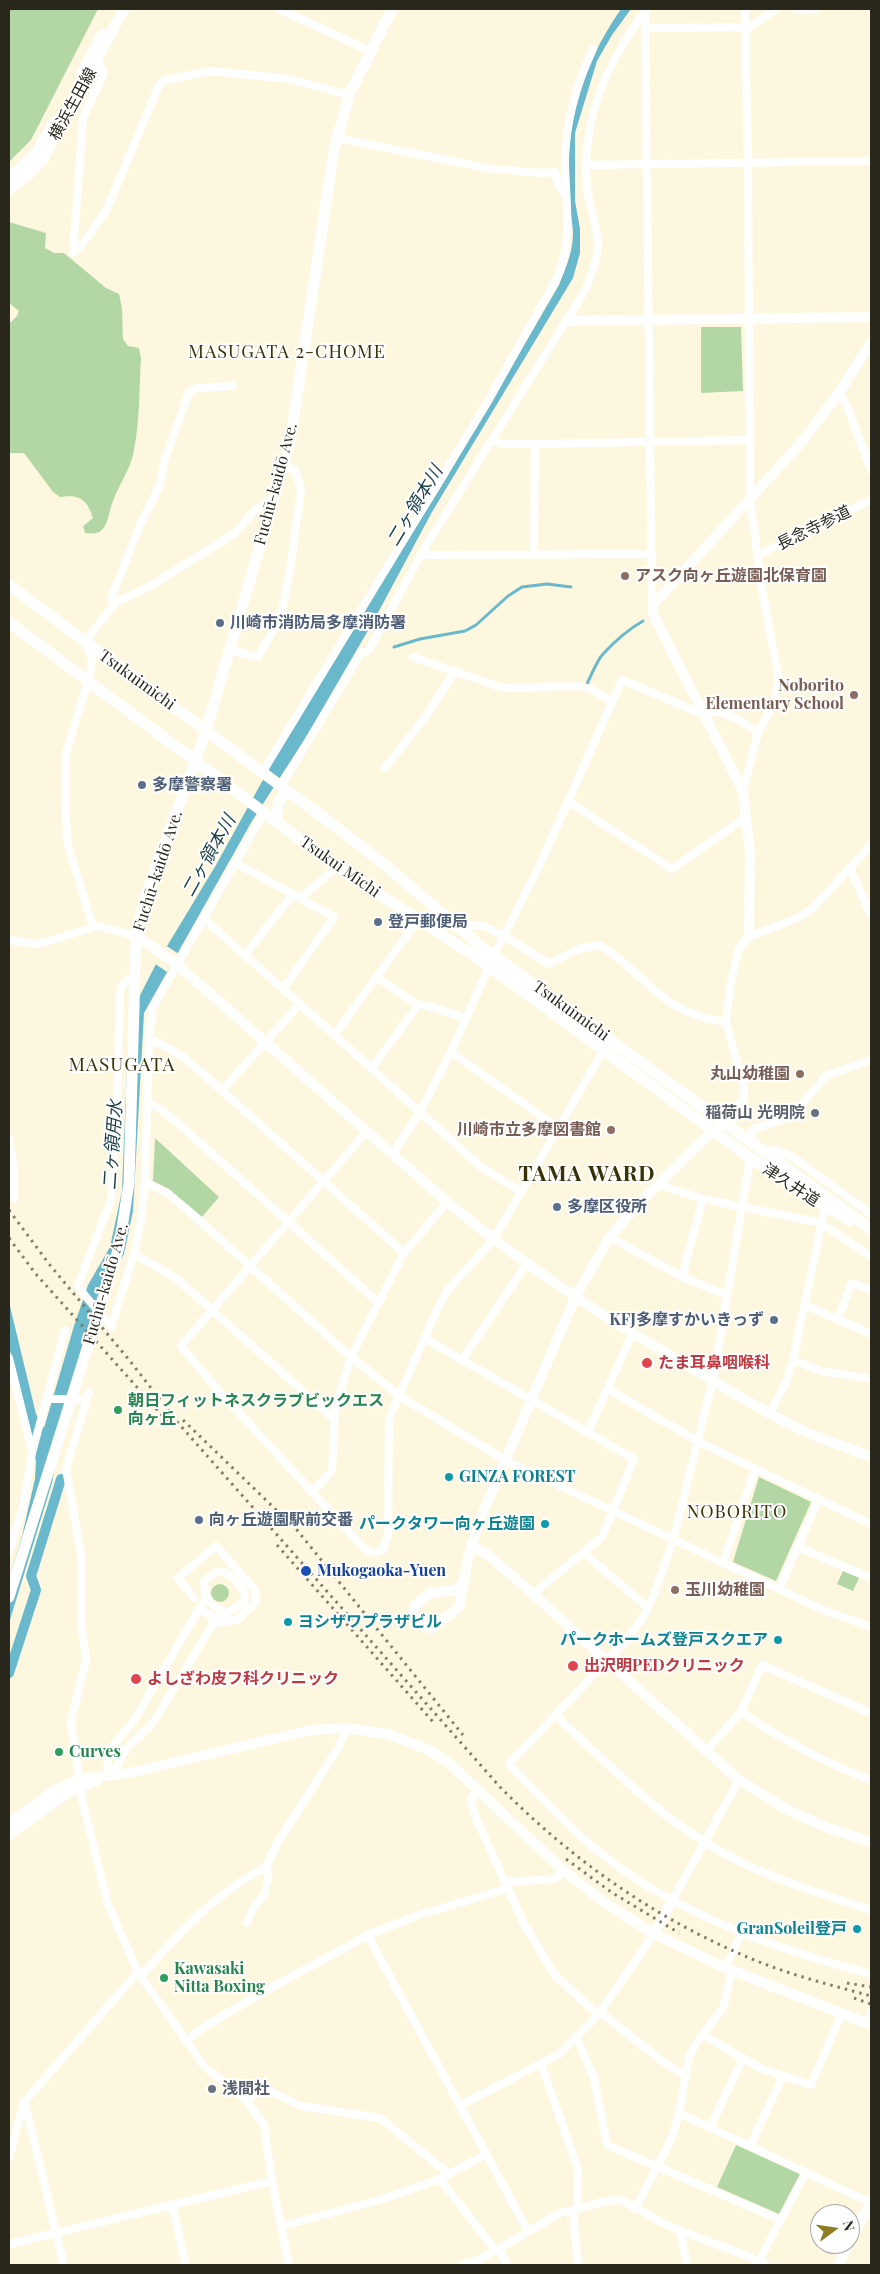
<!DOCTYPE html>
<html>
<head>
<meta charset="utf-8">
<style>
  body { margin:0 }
  #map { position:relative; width:880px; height:2274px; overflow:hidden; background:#fef7e0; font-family:"Playfair Display",serif }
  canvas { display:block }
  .frame { position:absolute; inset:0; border:10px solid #2a271c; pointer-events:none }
  .north { position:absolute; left:810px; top:2204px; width:50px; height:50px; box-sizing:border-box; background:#fff; border:1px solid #aaa9a4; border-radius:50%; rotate:76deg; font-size:14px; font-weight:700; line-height:20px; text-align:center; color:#2a271c }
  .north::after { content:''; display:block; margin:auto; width:18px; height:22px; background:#8d7e24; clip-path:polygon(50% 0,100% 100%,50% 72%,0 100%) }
</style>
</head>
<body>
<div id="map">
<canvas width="880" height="2274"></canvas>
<div class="frame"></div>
<div class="north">N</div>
</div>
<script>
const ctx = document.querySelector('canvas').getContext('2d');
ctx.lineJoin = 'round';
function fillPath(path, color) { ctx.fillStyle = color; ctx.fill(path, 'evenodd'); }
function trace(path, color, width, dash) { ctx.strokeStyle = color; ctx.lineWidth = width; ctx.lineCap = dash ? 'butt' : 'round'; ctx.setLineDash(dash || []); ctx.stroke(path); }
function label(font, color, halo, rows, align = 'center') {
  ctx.font = font + ' "Playfair Display","Noto Sans JP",serif'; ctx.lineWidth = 4; ctx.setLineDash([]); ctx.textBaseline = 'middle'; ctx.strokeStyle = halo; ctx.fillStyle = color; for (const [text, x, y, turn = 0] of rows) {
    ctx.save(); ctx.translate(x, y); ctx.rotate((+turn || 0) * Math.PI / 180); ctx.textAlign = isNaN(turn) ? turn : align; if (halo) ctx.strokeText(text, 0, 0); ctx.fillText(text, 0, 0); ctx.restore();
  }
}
fillPath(new Path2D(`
  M9,9H98L31,140L9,162Z
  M9,222L46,233L45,248L54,253H64L106,288L119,294L122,308L123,339L128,346L139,348L141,358C139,390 140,424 133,455C129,471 119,485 113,501C106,519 109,537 85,533L83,526L93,518C87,499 79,494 60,497L53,492L24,453H9V324L17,316L19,311L9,303Z
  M701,327H741L743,391L701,393Z
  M155,1138L219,1197L202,1217L169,1189L153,1181Z
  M759,1477L811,1502L776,1581L733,1562Z
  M843,1571L859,1578L853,1591L837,1584Z
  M211 1593a9 9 0 1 1 18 0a9 9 0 1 1-18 0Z
  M736,2145L800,2174L779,2214L717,2187Z`), '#b2d7a4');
fillPath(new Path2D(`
  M621,9H631L612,35L597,61L575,133V201L580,229V253L573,278L432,512L373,622L306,737L252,821L144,1013L133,1211L124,1254L96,1302L84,1339L65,1410L52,1483L9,1623V1579L22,1536L35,1479L36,1462L9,1346V1302L36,1414L44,1428L74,1326L88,1285L110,1247L122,1191L129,1017L155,966L216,865L291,729L447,477L559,285C567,265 576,245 572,223C571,211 568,200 568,189C567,119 581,67 621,9Z`), '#69b8cc');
fillPath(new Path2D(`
  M165,945L179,954L167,972L154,963Z`), '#fef7e0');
trace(new Path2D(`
  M394,647L420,639L465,631L476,625L508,596L522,587L547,584L571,587
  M586,686C591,676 596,662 603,654C614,642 629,629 643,621`), '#69b8cc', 3);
trace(new Path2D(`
  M9,1673L36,1590L31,1576L61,1479`), '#69b8cc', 10);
trace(new Path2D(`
  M279,9L370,51
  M796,9H815
  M645,11L652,606
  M646,28L750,27L776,9
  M97,60L104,73L83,118L73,253L79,249L107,209L159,85L165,80L211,71L289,79L349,95
  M337,138L492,169C513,169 534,175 555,172L558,185L566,196
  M586,165L871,161
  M839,393L847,406L871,470
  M493,441L502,444H535L749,440
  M534,554L535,444
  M421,555L651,554
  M758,555L871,500
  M115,603L111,600L114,591L139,527L160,485L165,459L189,392L197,388L233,386
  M230,650L258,657L280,619L289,577L301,489L295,470L282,465
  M413,657L503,688L579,686L591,689L612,702
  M385,768L427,715L454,672
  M262,773L487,403L557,278C574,240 565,200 565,159C566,121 577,83 593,49
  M281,786L362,652H365L370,648L424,549L586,289C590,276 598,259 598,245C598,226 589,207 587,188C581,120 606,65 645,11
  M743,791L758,733L775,700L779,679L762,590L750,498L748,170L745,9
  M568,801L672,869L746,817
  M236,863L334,917L283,989
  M850,868L871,915
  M301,898L337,867
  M203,918L300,1004L222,1090
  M455,924L483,926L504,936L549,964L579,949L600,945C649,977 662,1014 726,1022
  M93,927L67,842L65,777L66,753L91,671L92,659L85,642L115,603L152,585L235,533L256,509L272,498
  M9,940L34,944L46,942L97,926L136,936
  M245,955L293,894
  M135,975L122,985L120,992L117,1105L111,1200L78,1285L83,1293L111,1327L134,1254L141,1219L145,1182L149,1038L153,1007L264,813
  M377,977L418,1005H425L465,1018
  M300,1004L480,1166L521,1192
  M335,1034L418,920
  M149,1038L182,1056L201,1072L404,1253
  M451,1052L558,1128
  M372,1068L418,1005
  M743,1100L744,1087L726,1022L731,982L739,948L749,937L797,918L812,909L871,845
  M147,1102L162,1110L180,1125L378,1302
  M366,1132L181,1346L218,1390L363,1547L373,1553L383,1550L388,1535L389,1419L440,1303L448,1290L493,1240L605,1048
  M9,1138L14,1170V1198
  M751,1142V1132L756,1128L790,1118L826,1076L871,1060
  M767,1153L773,1149L791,1156L871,1214
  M392,1155L420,1112L451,1052L497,949L537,871L622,680L703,714L719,712L738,719L758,733
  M750,1158L713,1380L673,1541L655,1592L643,1618L622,1645L509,1764C536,1792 562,1821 593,1847C672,1913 773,1948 871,1974
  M145,1182L167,1193L190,1212L351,1357L400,1396L505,1460L823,1610L871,1627
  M657,1184L703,1199L821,1223L871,1257
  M610,1237L682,1277L727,1295
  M134,1254L175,1277L334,1419
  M682,1277L703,1199
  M805,1305L871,1334
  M838,1319L852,1283L871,1290
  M424,1338L634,1459L602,1537L533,1594
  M9,1358L32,1451
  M462,1360L526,1264
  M793,1360L821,1371L871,1379
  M608,1389L699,1442L871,1524
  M47,1399H87
  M770,1413L786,1382L793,1360L825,1207
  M588,1432L632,1334
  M312,1492L332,1471L335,1409L351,1357L404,1253L447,1202
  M798,1547L871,1578
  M9,1551L23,1507L32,1453L65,1330
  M583,1552L648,1608
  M723,1563L755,1469
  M779,1589L819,1499
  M206,1597L135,1719L112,1747L107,1765L109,1776L117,1767L125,1750L153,1723L217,1617L236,1608L245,1600C246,1588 229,1571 218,1571L204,1581C204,1598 210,1607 226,1612
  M194,1598L178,1578L216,1546L255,1590L256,1602L238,1619L220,1623
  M196,1613L201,1611L210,1614L213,1623
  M741,1712C783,1740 824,1763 871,1780
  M556,1716C604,1760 651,1809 706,1843C757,1875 816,1892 871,1910
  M706,1751L741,1712L762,1665L871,1713
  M79,1779L71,1722L86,1660L81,1622V1554L66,1469L89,1392
  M79,1787L108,1904L138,1972L204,2066L247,2101L264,2125L272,2181L289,2265
  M478,1789L471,1800L476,1818L524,1924L555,1975L598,2015
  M507,1882L555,1879L564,1871
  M673,1899L739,1780
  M247,1923L253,1908L264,1895L268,1880L267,1866L276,1845L338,1748L347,1728
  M368,1936L528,2231
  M726,1968L741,1933
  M141,1976C180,1932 214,1894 267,1866
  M600,2012L661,2060L685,2076
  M869,2024L871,2012
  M703,2035L762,2069L811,2085L842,2013
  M576,2036L594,2078L607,2145L781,2220
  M186,2041L204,2027L260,1994L370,1934L422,1914L509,1888
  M541,2064L578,2169V2207
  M247,2101L261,2087L301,2106L380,2118L449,2174
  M25,2104L64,2265
  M459,2106L558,2055L598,2015L654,1934
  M679,2113L871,2203
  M710,2128L743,2058
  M750,2146L783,2076
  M9,2157L24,2102L138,1972
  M440,2179L495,2250
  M172,2205L186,2265
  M635,2209L671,2140L679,2113L689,2058L695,2045L723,2008L732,1970
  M573,2211L578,2265
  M282,2226L380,2200L440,2179L487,2154
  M680,2231L687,2265
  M9,2244L272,2181
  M499,2248L507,2265
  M759,2261L806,2172
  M461,2265L479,2260L562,2212C580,2211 597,2200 617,2200C625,2200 652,2217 661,2222C695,2239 732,2247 766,2265`), '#fff', 8);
trace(new Path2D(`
  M566,321L871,317
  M136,936L173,961L447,1202C522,1264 601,1316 685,1364C724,1387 763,1412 804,1431C826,1441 849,1448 871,1457
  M749,937L750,854L743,791L654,616L652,606L800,444L839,393L871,342
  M471,1545L488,1555L533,1594L739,1780L784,1808L823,1826L871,1842
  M464,1581L455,1590L430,1593L414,1606L413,1612L425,1627L433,1628L459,1607L460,1603L469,1553L481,1517L575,1298L592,1267L610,1237L637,1205L704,1139L732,1118L743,1100
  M9,1823L52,1792L79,1779L129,1773L311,1730L347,1728L388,1734L429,1750L449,1763L564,1871L604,1902L654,1934L726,1968L871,2025
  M9,1835L68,1793L97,1781
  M654,1934L673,1899
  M850,2243L871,2201
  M838,2265L849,2244`), '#fff', 10);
trace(new Path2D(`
  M81,74L102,35
  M9,179L36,153L55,121
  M9,190L28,175L43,159L124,9
  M9,585L331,823L379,860L483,948L871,1229
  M9,622L337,867L475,956L749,1157L850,1221
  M277,822L278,804L286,790
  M9,1597L119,1247L129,1183L136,936L145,898L206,731L290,442L334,150L349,95L392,9`), '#fff', 11);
trace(new Path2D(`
  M9,1210L49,1264L130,1361L179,1424L500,1787C573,1861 656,1919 752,1959C790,1975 831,1985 871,1996
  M9,1238L35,1273L169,1423
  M183,1420L297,1530L463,1735
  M277,1545L434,1723
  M566,1859L611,1892L679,1933
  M847,1983L871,1987
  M854,1998L871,2004`), '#827d6d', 3, [2.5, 5]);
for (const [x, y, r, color] of [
  [625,576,5,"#8d6e63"],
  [220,623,5,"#5c6f8a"],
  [854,695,5,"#8d6e63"],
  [142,785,5,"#5c6f8a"],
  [378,922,5,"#5c6f8a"],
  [800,1074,5,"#8d6e63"],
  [815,1113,5,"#6b7280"],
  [611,1130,5,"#8d6e63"],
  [557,1207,5,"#5c6f8a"],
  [774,1320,5,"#5c6f8a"],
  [647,1363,6,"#e0444e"],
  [118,1410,5,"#2e9e5b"],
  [449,1477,5,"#0f9aa8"],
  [199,1520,5,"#5c6f8a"],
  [545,1524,5,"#0f9aa8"],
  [306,1571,6,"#1a4fb4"],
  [675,1590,5,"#8d6e63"],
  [288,1622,5,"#0f9aa8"],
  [778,1640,5,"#0f9aa8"],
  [573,1666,6,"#e0444e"],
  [136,1679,6,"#e0444e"],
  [59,1752,5,"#2e9e5b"],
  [857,1929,5,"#0f9aa8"],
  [164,1978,5,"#2e9e5b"],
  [212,2089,5,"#6b7280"]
]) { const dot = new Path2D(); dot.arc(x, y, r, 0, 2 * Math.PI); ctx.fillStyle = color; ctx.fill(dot); trace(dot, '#fff', 2); }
label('16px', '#2a271c', '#fff', [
  ["横浜生田線",73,104,-61],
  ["Fuchū-kaidō Ave.",276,484,-75],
  ["長念寺参道",814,528,-26],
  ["Tsukuimichi",137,680,36],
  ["Tsukui Michi",340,867,35],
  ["Fuchū-kaidō Ave.",158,871,-72],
  ["Tsukuimichi",571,1011,36],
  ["津久井道",791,1185,33],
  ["Fuchū-kaidō Ave.",106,1284,-74]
]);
label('bold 16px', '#785e54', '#fff', [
  ["アスク向ヶ丘遊園北保育園",635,576,"left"],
  ["Noborito",844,686],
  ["Elementary School",844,704],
  ["丸山幼稚園",790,1074],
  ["川崎市立多摩図書館",601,1130],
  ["玉川幼稚園",685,1590,"left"]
], 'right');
label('bold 16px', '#4e5e75', '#fff', [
  ["川崎市消防局多摩消防署",230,623],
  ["多摩警察署",152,785],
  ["登戸郵便局",388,922],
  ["多摩区役所",567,1207],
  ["KFJ多摩すかいきっず",764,1320,"right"],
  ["向ヶ丘遊園駅前交番",209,1520]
], 'left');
label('bold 16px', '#5b616d', '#fff', [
  ["稲荷山 光明院",805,1113],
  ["浅間社",222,2089,"left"]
], 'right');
label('bold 16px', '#be3a42', '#fff', [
  ["たま耳鼻咽喉科",658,1363],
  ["出沢明PEDクリニック",584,1666],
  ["よしざわ皮フ科クリニック",147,1679]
], 'left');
label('bold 16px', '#27864d', '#fff', [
  ["朝日フィットネスクラブビックエス",128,1401],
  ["向ヶ丘",128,1419],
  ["Curves",69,1752],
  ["Kawasaki",174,1969],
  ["Nitta Boxing",174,1987]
], 'left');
label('bold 16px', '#0d838f', '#fff', [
  ["GINZA FOREST",459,1477,"left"],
  ["パークタワー向ヶ丘遊園",535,1524],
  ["ヨシザワプラザビル",298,1622,"left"],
  ["パークホームズ登戸スクエア",768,1640],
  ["GranSoleil登戸",847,1929]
], 'right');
label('bold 16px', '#164399', '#fff', [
  ["Mukogaoka-Yuen",317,1571]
], 'left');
ctx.letterSpacing = '1px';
label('18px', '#3a3207', '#fff', [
  ["MASUGATA 2-CHOME",287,352],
  ["NOBORITO",737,1512]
]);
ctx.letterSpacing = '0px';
label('italic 18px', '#193e47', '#fff', [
  ["二ヶ領本川",415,506,-59],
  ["二ヶ領本川",209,856,-61],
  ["二ヶ領用水",113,1145,-86]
]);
ctx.letterSpacing = '1px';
label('19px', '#3a3207', '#fff', [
  ["MASUGATA",122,1065]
]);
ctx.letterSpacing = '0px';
ctx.letterSpacing = '1px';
label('bold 21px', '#3a3207', '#fff', [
  ["TAMA WARD",587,1174]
]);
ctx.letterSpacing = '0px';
</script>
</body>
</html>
